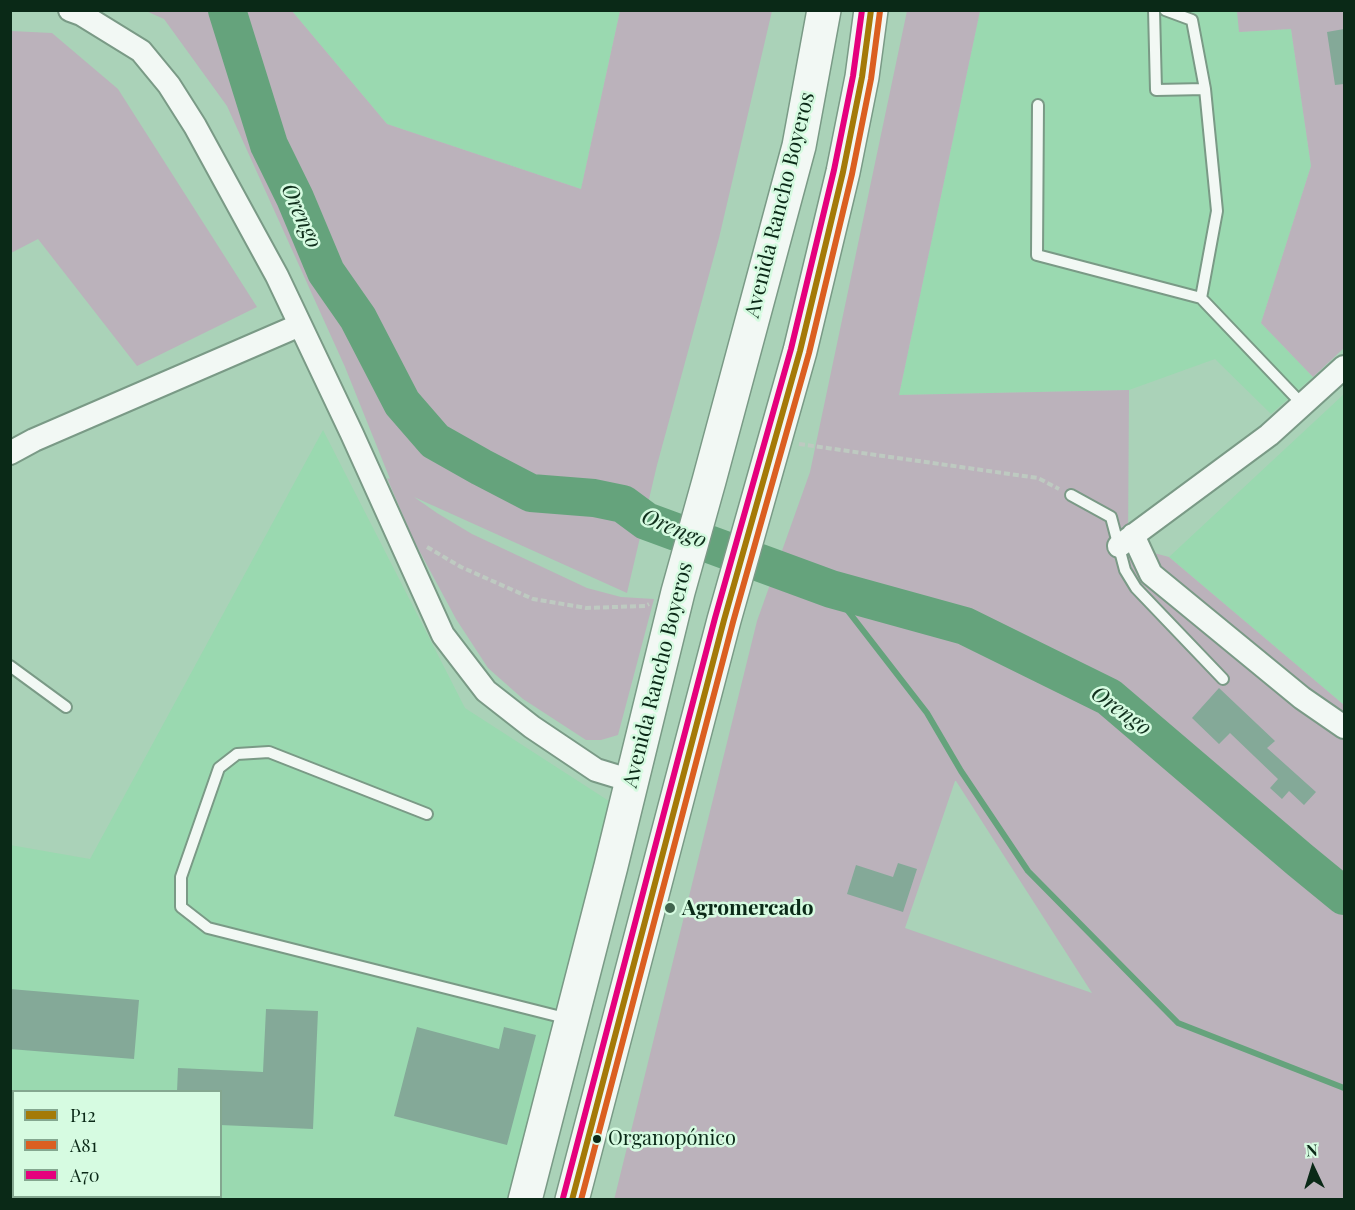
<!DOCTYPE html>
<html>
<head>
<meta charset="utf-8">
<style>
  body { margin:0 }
  #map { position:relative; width:1355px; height:1210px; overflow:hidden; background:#aad2b8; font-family:"Playfair Display",serif }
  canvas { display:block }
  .frame { position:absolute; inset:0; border:12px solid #0a2917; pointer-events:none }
  .legend { position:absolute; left:12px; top:1090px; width:210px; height:108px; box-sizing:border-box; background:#d6fbe1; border:2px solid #84a790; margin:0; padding:8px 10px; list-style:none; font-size:18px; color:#0a2917 }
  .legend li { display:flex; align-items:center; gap:12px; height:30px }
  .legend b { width:30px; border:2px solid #84a790 }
  .north { position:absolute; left:1283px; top:1138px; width:60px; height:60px; -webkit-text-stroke:4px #d6fbe1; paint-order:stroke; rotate:356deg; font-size:16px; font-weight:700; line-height:24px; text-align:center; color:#0a2917 }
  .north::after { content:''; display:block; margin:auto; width:21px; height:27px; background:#0a2917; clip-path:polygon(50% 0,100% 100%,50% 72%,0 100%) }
</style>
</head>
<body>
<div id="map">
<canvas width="1355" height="1210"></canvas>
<div class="frame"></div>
<ul class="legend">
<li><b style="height:8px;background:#a47a08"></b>P12</li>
<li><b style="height:8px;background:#db5f21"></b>A81</li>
<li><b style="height:8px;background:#e5007d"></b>A70</li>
</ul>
<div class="north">N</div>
</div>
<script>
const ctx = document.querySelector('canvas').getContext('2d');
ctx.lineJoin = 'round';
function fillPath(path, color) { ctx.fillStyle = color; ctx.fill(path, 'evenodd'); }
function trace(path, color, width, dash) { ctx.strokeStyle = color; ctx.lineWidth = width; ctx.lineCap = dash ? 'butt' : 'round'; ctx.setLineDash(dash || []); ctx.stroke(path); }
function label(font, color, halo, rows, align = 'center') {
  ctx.font = font + ' "Playfair Display",serif'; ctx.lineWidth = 5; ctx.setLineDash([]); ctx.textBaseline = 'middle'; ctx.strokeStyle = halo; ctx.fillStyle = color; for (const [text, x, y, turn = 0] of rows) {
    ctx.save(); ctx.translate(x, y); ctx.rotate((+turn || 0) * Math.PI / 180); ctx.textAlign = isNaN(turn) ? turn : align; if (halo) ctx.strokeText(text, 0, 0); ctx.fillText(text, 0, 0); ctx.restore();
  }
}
fillPath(new Path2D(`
  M292,11H620L581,189L387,124Z
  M980,11H1237L1240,32L1291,29L1311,166L1261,323L1313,377L1271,414L1215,359L1129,390L899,395Z
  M1344,394V705L1169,557Z
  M323,430L465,708L612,803L511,1199H11L10,845L90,859ZM14,1092H220V1196H14Z`), '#9ad9b0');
fillPath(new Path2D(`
  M146,11H292L387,124L581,189L620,11H772L719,238L657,465L627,593L414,497L437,513L472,534L587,588L621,597L654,599L618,735L601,740H586L523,699L488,668L456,619L413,539L387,478L390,479L345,367L227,106L164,19Z
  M907,11H980L899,395L1129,390L1128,546L1169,557L1344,705V1199L614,1200L757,621L810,472ZM955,781H956L1092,993L905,928Z
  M1237,11H1344V348L1313,377L1261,323L1311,166L1291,29L1239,32Z
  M11,31L52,33L118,89L257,307L137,366L38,239L11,253Z`), '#bbb2bb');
trace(new Path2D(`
  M831,589L927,713L961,771L1028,871L1178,1023L1344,1088`), '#65a37c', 6);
trace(new Path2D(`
  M227,10L269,145L295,198L326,272L358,318L402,403L435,441L481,467L531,493L594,498L623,504L646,521L831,589L965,626L1109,697L1300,860L1344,896`), '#65a37c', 38);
fillPath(new Path2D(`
  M1344,29V84L1335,85L1327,32Z
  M1219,688L1275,741L1267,748L1316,792L1304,805L1289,791L1282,799L1270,788L1278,779L1230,733L1219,744L1192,718Z
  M898,863L917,869L903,912L847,894L856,865L893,877Z
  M10,989L139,1000L134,1059L10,1049Z
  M266,1009L318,1011L313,1129L220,1125V1092H177L178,1068L263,1072Z
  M417,1027L499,1049L504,1027L536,1035L507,1145L394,1116Z`), '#84a998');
const lane = new Path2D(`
  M1154,10L1156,90L1205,89
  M1038,105L1037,255L1201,298L1217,211L1205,89L1192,20L1165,10
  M1201,298L1303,405
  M1071,495L1111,517L1125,570L1136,588L1223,679
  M10,666L66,707
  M427,814L269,752L237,754L219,768L181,877V907L208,928L569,1019`);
const street = new Path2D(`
  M70,10L81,14L141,51L169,85L195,126L277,276L352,434L443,635L486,691L532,727L596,770L632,781
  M10,453L34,440L300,325
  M1133,535L1151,574L1302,698L1344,727
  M1119,546L1269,435L1344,367`);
const highway = new Path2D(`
  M525,1200L611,866L678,592L709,481L799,146L824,10
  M572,1200L724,620L800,351L843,172L862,77L871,10`);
trace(lane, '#7a9a86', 14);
trace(street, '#7a9a86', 26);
trace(highway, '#7a9a86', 36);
trace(new Path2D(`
  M799,444L1038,478L1059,489
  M427,547L461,567L533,599L586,608L645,606L649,604`), '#becac1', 4, [6, 3]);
trace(lane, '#f2f8f4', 10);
trace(street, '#f2f8f4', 22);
trace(highway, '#f2f8f4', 33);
trace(new Path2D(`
  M572,1200L724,620L800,351L843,172L862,77L871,10`), '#a47a08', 6);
trace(new Path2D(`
  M581,1200L733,622L809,353L852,174L871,79L880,11`), '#db5f21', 6);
trace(new Path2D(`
  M563,1198L715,618L791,349L834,170L853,76L862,10`), '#e5007d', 6);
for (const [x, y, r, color] of [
  [670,908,6,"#42644f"],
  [597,1139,5,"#0a2917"]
]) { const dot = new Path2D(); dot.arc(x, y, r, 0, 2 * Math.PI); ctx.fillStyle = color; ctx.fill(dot); trace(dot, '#d6fbe1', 2); }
label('20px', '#0a2917', '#d6fbe1', [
  ["Organopónico",608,1139]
], 'left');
label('21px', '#0a2917', '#d6fbe1', [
  ["Avenida Rancho Boyeros",780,205,-76],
  ["Avenida Rancho Boyeros",658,675,-76]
]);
label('bold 21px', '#0a2917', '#d6fbe1', [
  ["Agromercado",682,908]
], 'left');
label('italic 22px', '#11301d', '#d6fbe1', [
  ["Orengo",301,216,66],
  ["Orengo",674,529,23],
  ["Orengo",1121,711,36]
]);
</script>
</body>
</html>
